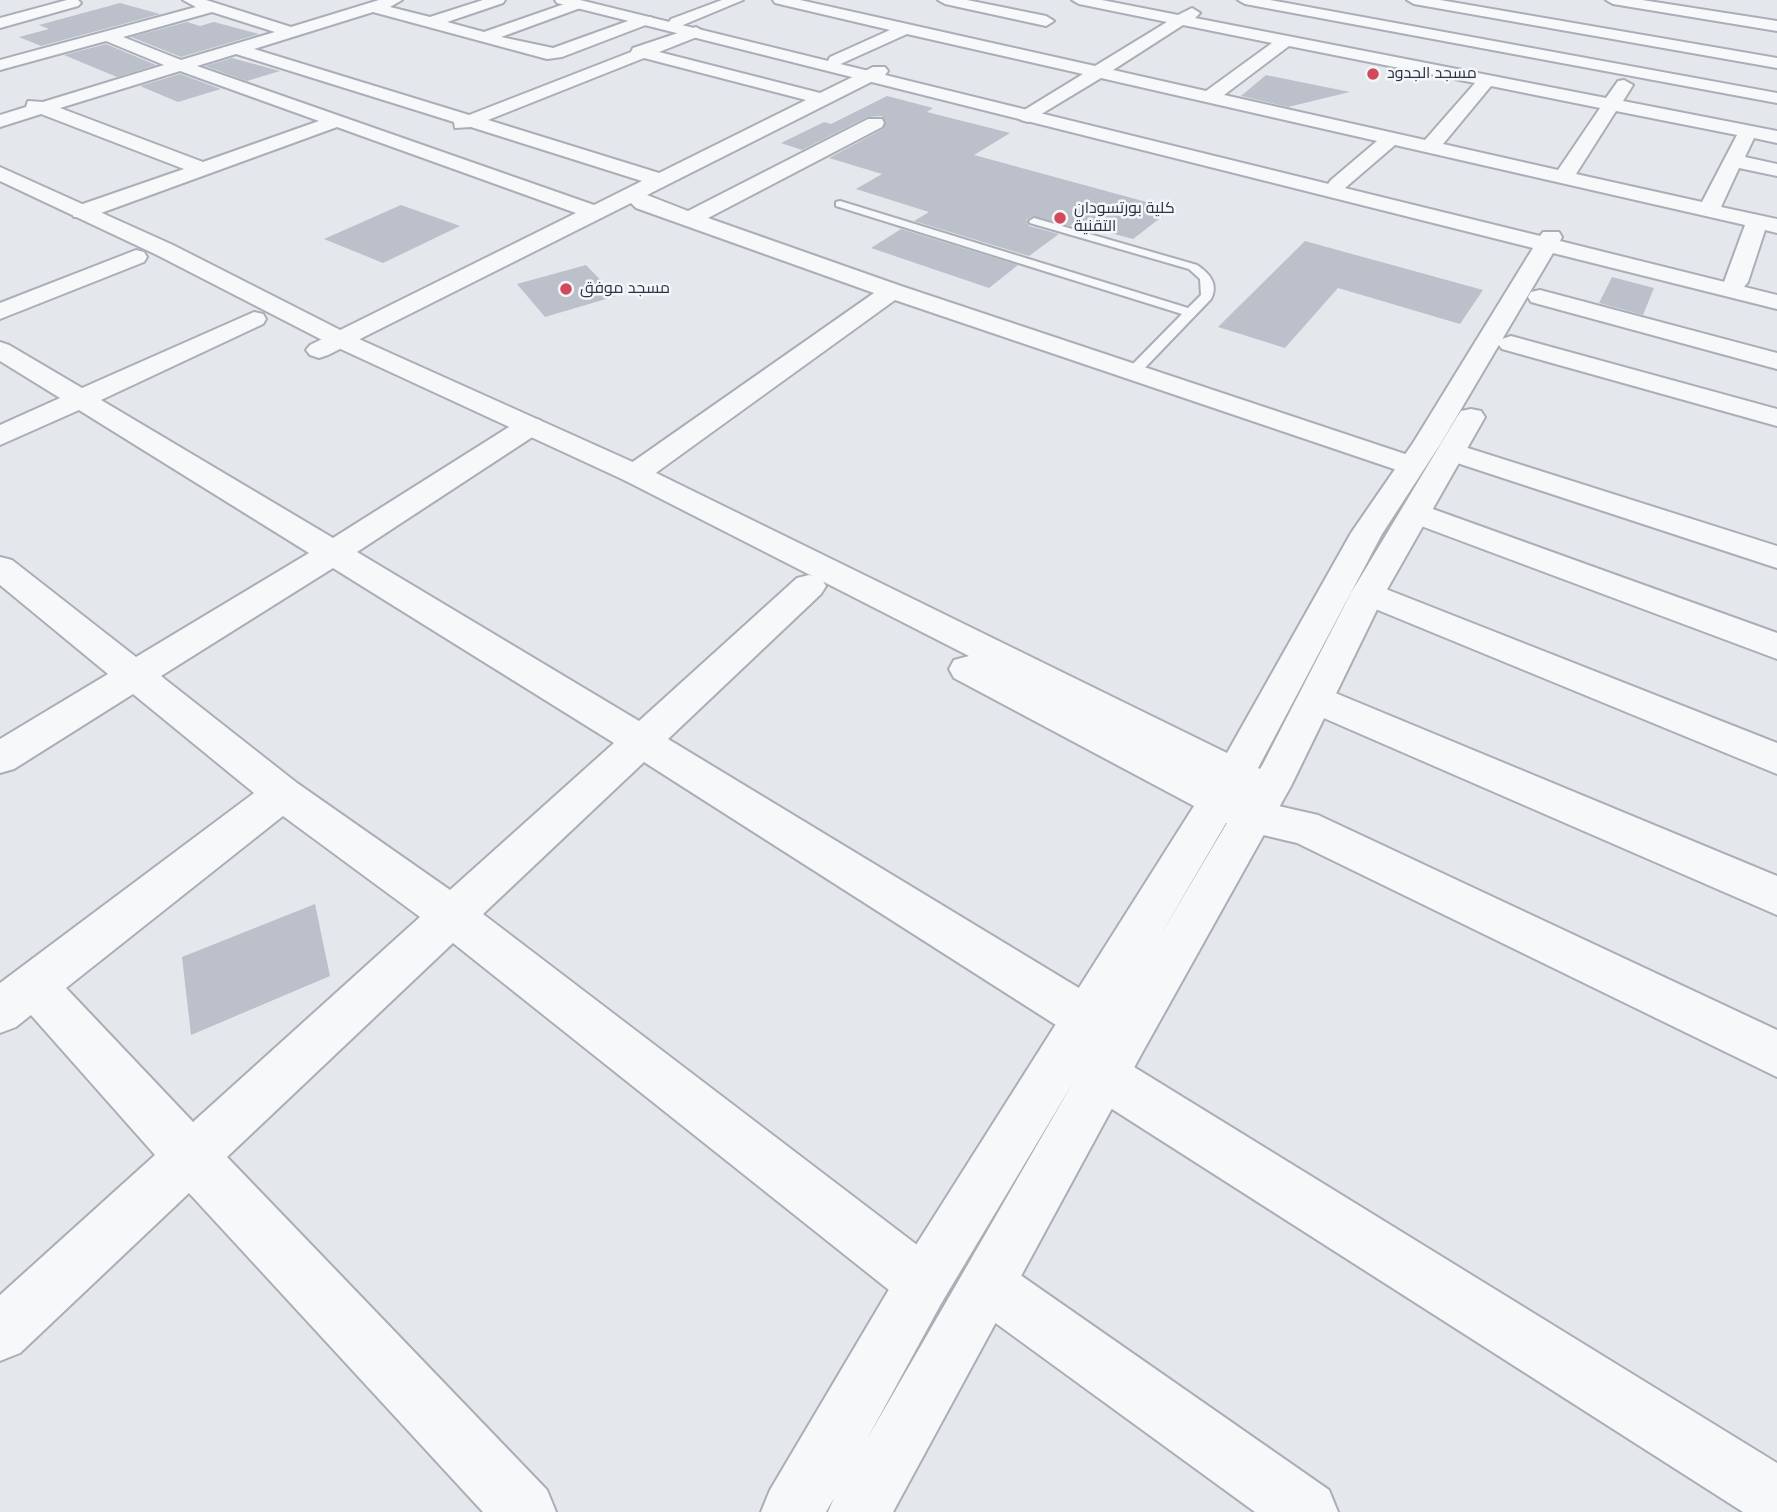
<!DOCTYPE html>
<html>
<head>
<meta charset="utf-8">
<style>
  body { margin:0 }
  canvas { display:block; background:#e4e7ec }
</style>
</head>
<body>
<canvas width="1777" height="1512"></canvas>
<script>
const ctx = document.querySelector('canvas').getContext('2d');
ctx.lineJoin = 'round';
function fillPath(path, color) { ctx.fillStyle = color; ctx.fill(path, 'evenodd'); }
function trace(path, color, width, dash) { ctx.strokeStyle = color; ctx.lineWidth = width; ctx.lineCap = dash ? 'butt' : 'round'; ctx.setLineDash(dash || []); ctx.stroke(path); }
function label(font, color, halo, rows, align = 'center') {
  ctx.font = font + ' "Varela Round",Cairo,sans-serif'; ctx.lineWidth = 5; ctx.setLineDash([]); ctx.textBaseline = 'middle'; ctx.strokeStyle = halo; ctx.fillStyle = color; for (const [text, x, y, turn = 0] of rows) {
    ctx.save(); ctx.translate(x, y); ctx.rotate((+turn || 0) * Math.PI / 180); ctx.textAlign = isNaN(turn) ? turn : align; if (halo) ctx.strokeText(text, 0, 0); ctx.fillText(text, 0, 0); ctx.restore();
  }
}
fillPath(new Path2D(`
  M120,3L160,14L41,46L19,37L49,29L39,25Z
  M187,22L200,26L214,22L259,34L181,57L131,37Z
  M106,44L156,65L117,77L64,55Z
  M232,58L280,71L247,81L205,66Z
  M180,74L221,89L178,102L140,86Z
  M1266,75L1350,92L1288,107L1241,96Z
  M887,96L933,108L927,112L1010,133L974,155L1172,209L1133,239L1073,223L1070,226L1033,216L1026,220L1029,226L1059,234L1029,256L914,221L929,212L856,189L882,174L829,158L883,129L886,122L882,116L867,117L802,150L781,143L824,122L831,124Z
  M401,205L460,226L383,263L324,239Z
  M901,229L1018,265L989,288L871,248Z
  M1305,241L1483,290L1460,324L1338,288L1285,348L1218,327Z
  M586,265L616,296L545,317L517,284Z
  M1612,277L1654,288L1643,315L1599,303Z
  M315,904L330,976L191,1035L182,957Z`), '#bbc0ca');
const service = new Path2D(`
  M840,201L1188,308L1201,295L1200,279L1189,269L1030,223L1029,221L1034,218L1197,265C1209,273 1219,284 1211,299L1137,376L1132,377L1125,373L1127,370L1182,314L836,206V202Z`);
const minor = new Path2D(`
  M67,0H78L81,3L78,6L0,28V18Z
  M183,0H206L291,27L379,0H402L390,7L430,17L483,0H505L503,3L447,22L484,32L573,1H583L586,4L583,7L501,37L553,48L639,17H651L653,20L651,23L562,57L547,59L373,12L254,49L469,115L631,52L633,48L696,27L704,32L702,35L659,52L820,93L873,67H885L888,71L885,75L647,195L688,211L868,119H882L884,123L882,127L708,218L901,286L1420,459L1425,465L1420,471L1410,474L1400,471L895,300L646,480L635,483L624,480L620,474L624,468L874,293L636,208L631,203L328,355L319,358L310,355L306,350L310,345L576,213L337,127L90,217H74L71,212L74,207L184,169L41,114L0,127V115L26,107L28,101L43,102L164,65L106,41L0,70V60L196,7ZM212,12L275,32L181,60L123,37ZM236,54L454,122L455,128L471,127L642,181L594,205L197,66ZM644,58L806,100L659,173L488,120ZM180,71L319,121L203,162L60,108Z
  M722,0H743L683,25H671L669,22L671,19Z
  M773,0H800L1095,66L1167,22L1079,4L1072,0H1102L1178,15L1192,8L1200,13L1195,18L1606,98L1618,81L1624,80L1633,85L1623,101L1777,131V143L1754,138L1745,157L1777,164V176L1739,168L1721,207L1777,219V233L1765,230L1748,282L1744,287H1728L1724,282L1745,225L1395,145L1345,188H1331L1328,184L1331,180L1377,141L1101,78L1028,122L1021,120L1019,116L1021,112L1083,74L907,34L836,66L830,65L828,61L830,57L890,30L775,3ZM1183,25L1272,43L1206,91L1113,70ZM1289,46L1475,83L1425,140L1224,95ZM1491,86L1600,108L1558,170L1443,144ZM1616,111L1737,135L1702,202L1576,174Z
  M938,0H967L1046,16L1054,21L1046,26L945,4Z
  M1238,0H1270L1777,93V103L1245,4Z
  M1407,0H1440L1777,58V68L1414,4Z
  M1606,0H1642L1777,21V31L1613,4Z
  M136,250L144,252L147,257L144,262L0,319V303Z
  M1540,290L1777,353V369L1531,302L1528,297L1531,292Z
  M254,312L263,314L266,319L263,324L101,400L333,538L520,420L530,418L540,420L544,426L540,432L357,552L639,721L797,578L809,575L821,578L826,586L821,594L668,739L1102,1002L1109,1018L1102,1034L1086,1040L1070,1034L644,762L483,914L942,1264L950,1283L942,1302L923,1310L904,1302L453,943L227,1157L547,1490L556,1512H483L189,1193L20,1353L0,1361V1295L155,1155L31,1015L16,1027L0,1033V983L254,793L133,694L14,769L0,773V739L108,674L0,585V557L12,560L136,657L309,553L79,410L0,445V425L60,398L0,361V342L9,345L82,388ZM333,568L614,743L450,890L297,783L161,676ZM283,816L420,917L193,1122L66,988Z
  M1511,336L1777,409V426L1502,349L1498,344L1502,339Z
  M1452,443L1777,546V568L1442,458L1437,452L1442,446Z
  M1416,503L1777,633V659L1405,520L1401,513L1405,506Z
  M1368,582L1777,743V774L1356,601L1351,593L1356,585Z
  M1316,685L1777,876V915L1303,709L1298,699L1303,689Z
  M1252,800L1318,815L1777,1030V1077L1297,843L1238,829L1232,817L1238,805Z
  M1104,1052L1121,1059L1777,1463V1512H1743L1087,1093L1080,1076L1087,1059Z
  M987,1257L1006,1265L1329,1490L1338,1512H1255L968,1303L960,1284L968,1265Z`);
const tertiary = new Path2D(`
  M555,0H580L1540,236L1543,232H1559L1562,237L1560,241L1777,295V309L1553,253L1441,443L1382,534L1258,768L1260,769L1263,764L1351,593L1457,417L1461,411L1471,409L1481,411L1485,417L1385,593L1291,786L1142,1053L893,1512H828L834,1498L826,1512H761L770,1490L904,1264L1194,806L954,678L949,669L954,660L969,656L624,480L332,345L157,255L0,181V167L173,245L350,335L646,468L1227,753L1351,533L1413,443L1533,248L557,3ZM1226,823H1227L1157,941ZM1074,1081L867,1439L942,1302Z`);
trace(service, '#a9aeb7', 4);
trace(minor, '#a9aeb7', 4);
trace(tertiary, '#a9aeb7', 4);
fillPath(service, '#f7f8fa');
fillPath(minor, '#f7f8fa');
fillPath(tertiary, '#f7f8fa');
for (const [x, y, r, color] of [
  [1373,74,7,"#d1495b"],
  [1060,218,7,"#d1495b"],
  [566,289,7,"#d1495b"]
]) { const dot = new Path2D(); dot.arc(x, y, r, 0, 2 * Math.PI); ctx.fillStyle = color; ctx.fill(dot); trace(dot, '#f4f6f9', 2.5); }
label('16px', '#2b3445', '#f4f6f9', [
  ["مسجد الجدود",1387,74],
  ["كلية بورتسودان",1074,209],
  ["التقنية",1074,227],
  ["مسجد موفق",580,289]
], 'left');
</script>
</body>
</html>
